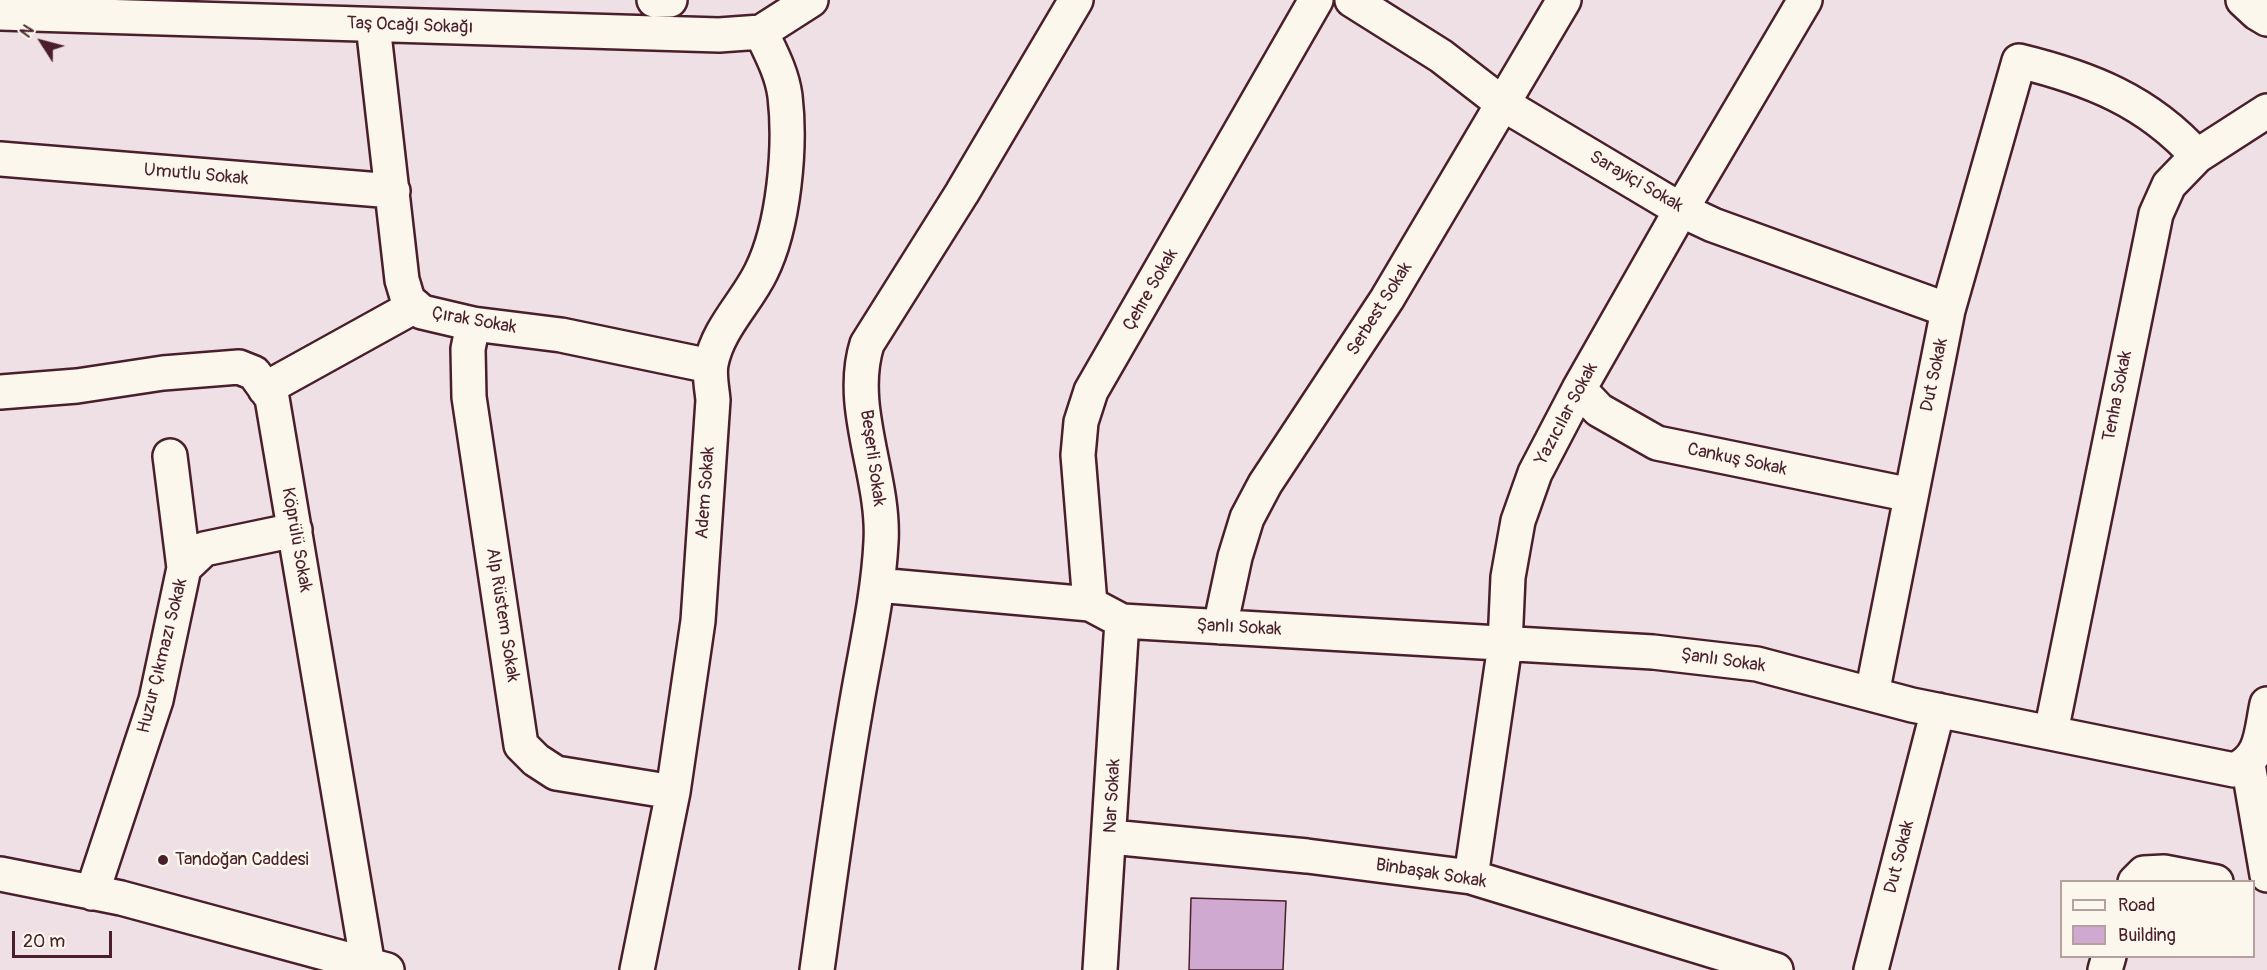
<!DOCTYPE html>
<html>
<head>
<meta charset="utf-8">
<style>
  body { margin:0 }
  #map { position:relative; width:2267px; height:970px; overflow:hidden; background:#eee0e4; font-family:Pangolin,sans-serif }
  canvas { display:block }
  .legend { position:absolute; left:2060px; top:880px; width:195px; height:78px; box-sizing:border-box; background:#fbf7ec; border:2px solid #b4a19f; margin:0; padding:8px 10px; list-style:none; font-size:18px; color:#4a1f2b }
  .legend li { display:flex; align-items:center; gap:12px; height:30px }
  .legend b { width:30px; border:2px solid #b4a19f }
  .north { position:absolute; left:12px; top:12px; width:60px; height:60px; -webkit-text-stroke:4px #fbf7ec; paint-order:stroke; rotate:306deg; font-size:16px; font-weight:700; line-height:24px; text-align:center; color:#4a1f2b }
  .north::after { content:''; display:block; margin:auto; width:21px; height:27px; background:#4a1f2b; clip-path:polygon(50% 0,100% 100%,50% 72%,0 100%) }
  .scale { position:absolute; left:12px; top:931px; width:100px; height:27px; box-sizing:border-box; border:3px solid #4a1f2b; border-top:0; padding-left:8px; font-size:18px; line-height:21px; white-space:nowrap; color:#4a1f2b; -webkit-text-stroke:4px #fbf7ec; paint-order:stroke }
</style>
</head>
<body>
<div id="map">
<canvas width="2267" height="970"></canvas>
<ul class="legend">
<li><b style="height:8px;background:#fbf7ec"></b>Road</li>
<li><b style="height:16px;background:#cfa9d0"></b>Building</li>
</ul>
<div class="north">N</div>
<div class="scale">20 m</div>
</div>
<script>
const ctx = document.querySelector('canvas').getContext('2d');
ctx.lineJoin = 'round';
function fillPath(path, color) { ctx.fillStyle = color; ctx.fill(path, 'evenodd'); }
function trace(path, color, width, dash) { ctx.strokeStyle = color; ctx.lineWidth = width; ctx.lineCap = dash ? 'butt' : 'round'; ctx.setLineDash(dash || []); ctx.stroke(path); }
function label(font, color, halo, rows, align = 'center') {
  ctx.font = font + ' Pangolin,sans-serif'; ctx.lineWidth = 5; ctx.setLineDash([]); ctx.textBaseline = 'middle'; ctx.strokeStyle = halo; ctx.fillStyle = color; for (const [text, x, y, turn = 0] of rows) {
    ctx.save(); ctx.translate(x, y); ctx.rotate((+turn || 0) * Math.PI / 180); ctx.textAlign = isNaN(turn) ? turn : align; if (halo) ctx.strokeText(text, 0, 0); ctx.fillText(text, 0, 0); ctx.restore();
  }
}
const building = new Path2D(`
  M1191,898L1286,901L1283,970H1189Z`);
fillPath(building, '#cfa9d0');
trace(building, '#4a1f2b', 1.5);
const minor = new Path2D(`
  M654,0H670
  M1352,0L1441,56L1503,104L1681,210L1713,225L1948,310
  M2243,0L2257,13L2267,19
  M0,13L719,35L761,32L811,0
  M373,25L402,280L408,300L422,312L473,324L561,335L710,366
  M0,159L393,191
  M473,324L468,349L469,397L521,745L536,760L556,773L673,792
  M265,389L415,306
  M1579,389L1599,410L1657,443L1911,495
  M0,392L77,386L163,373L239,367L254,373L272,398L368,966
  M170,456L184,568
  M877,585L1090,604L1122,621L1653,652L1757,664L1912,705L2234,770C2263,758 2261,731 2267,704
  M1090,604L1078,455L1081,422L1091,391L1316,0
  M1220,627L1235,557L1247,518L1265,484L1387,299L1564,0
  M1872,694L1948,310L2019,61C2089,78 2148,101 2197,156
  M2051,732L2156,214L2169,185L2197,156L2267,111
  M2248,764L2267,875
  M1111,837L1307,856L1471,877L1776,970
  M0,874L121,898L387,970
  M1471,877L1505,645L1508,577L1518,521L1535,473L1579,389L1681,210L1805,0
  M2135,882L2144,873L2164,872L2216,882
  M92,893L156,700L184,568L204,549L295,530
  M637,970L673,792L698,621L713,400C712,389 709,375 711,364C718,328 746,303 761,272C784,226 791,147 785,96C782,73 771,53 761,32
  M817,970C829,884 840,799 855,713C864,657 878,600 881,542C885,477 847,408 867,344L962,193L1076,0
  M1100,970L1122,621
  M1871,970L1938,710
  M2105,970L2109,956`);
trace(minor, '#4a1f2b', 38);
trace(minor, '#fbf7ec', 33);
for (const [x, y, r, color] of [
  [163,860,6,"#4a1f2b"]
]) { const dot = new Path2D(); dot.arc(x, y, r, 0, 2 * Math.PI); ctx.fillStyle = color; ctx.fill(dot); trace(dot, '#fbf7ec', 2); }
label('18px', '#4a1f2b', '#fbf7ec', [
  ["Taş Ocağı Sokağı",410,26,2],
  ["Umutlu Sokak",196,175,5],
  ["Sarayiçi Sokak",1636,182,30],
  ["Çehre Sokak",1151,290,-60],
  ["Serbest Sokak",1380,309,-58],
  ["Çırak Sokak",474,321,10],
  ["Dut Sokak",1935,375,-78],
  ["Tenha Sokak",2118,396,-79],
  ["Yazıcılar Sokak",1567,414,-62],
  ["Beşerli Sokak",872,458,82],
  ["Cankuş Sokak",1737,460,12],
  ["Adem Sokak",706,493,-86],
  ["Köprülü Sokak",296,540,80],
  ["Alp Rüstem Sokak",502,615,81],
  ["Şanlı Sokak",1239,628,3],
  ["Huzur Çıkmazı Sokak",163,656,-76],
  ["Şanlı Sokak",1723,661,8],
  ["Nar Sokak",1113,796,-87],
  ["Dut Sokak",1900,857,-76],
  ["Binbaşak Sokak",1431,874,9]
]);
label('18px', '#4a1f2b', '#fbf7ec', [
  ["Tandoğan Caddesi",175,860]
], 'left');
</script>
</body>
</html>
